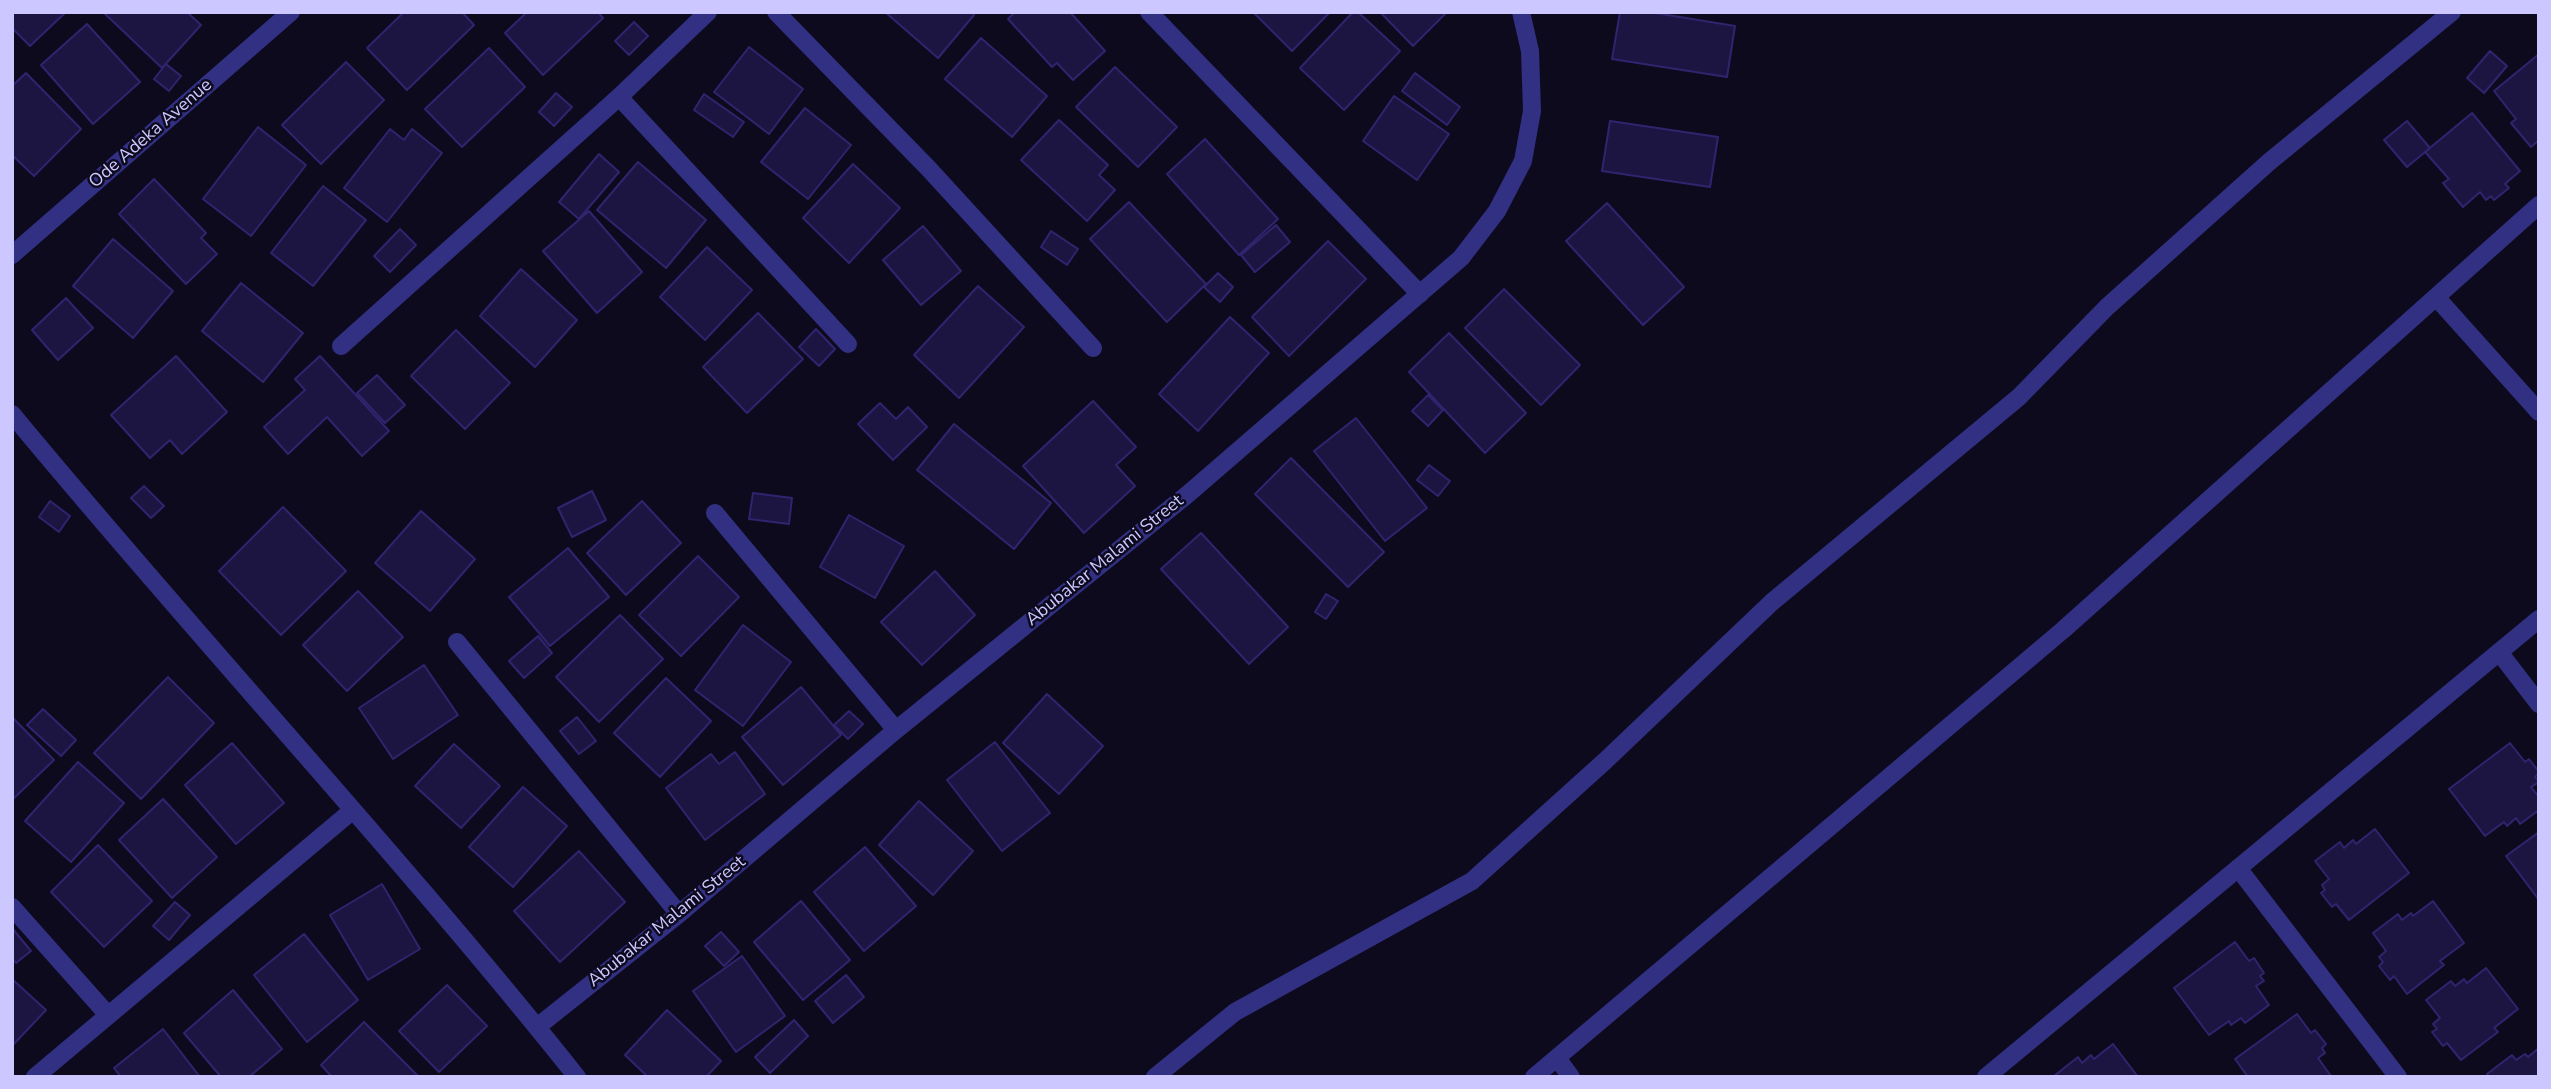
<!DOCTYPE html>
<html>
<head>
<meta charset="utf-8">
<style>
  body { margin:0 }
  #map { position:relative; width:2551px; height:1089px; overflow:hidden; background:#0d0a1e; font-family:"Nunito Sans",sans-serif }
  canvas { display:block }
  .frame { position:absolute; inset:0; border:14px solid #ccc7ff; pointer-events:none }
</style>
</head>
<body>
<div id="map">
<canvas width="2551" height="1089"></canvas>
<div class="frame"></div>
</div>
<script>
const ctx = document.querySelector('canvas').getContext('2d');
ctx.lineJoin = 'round';
function fillPath(path, color) { ctx.fillStyle = color; ctx.fill(path, 'evenodd'); }
function trace(path, color, width, dash) { ctx.strokeStyle = color; ctx.lineWidth = width; ctx.lineCap = dash ? 'butt' : 'round'; ctx.setLineDash(dash || []); ctx.stroke(path); }
function label(font, color, halo, rows, align = 'center') {
  ctx.font = font + ' "Nunito Sans",sans-serif'; ctx.lineWidth = 5; ctx.setLineDash([]); ctx.textBaseline = 'middle'; ctx.strokeStyle = halo; ctx.fillStyle = color; for (const [text, x, y, turn = 0] of rows) {
    ctx.save(); ctx.translate(x, y); ctx.rotate((+turn || 0) * Math.PI / 180); ctx.textAlign = isNaN(turn) ? turn : align; if (halo) ctx.strokeText(text, 0, 0); ctx.fillText(text, 0, 0); ctx.restore();
  }
}
const building = new Path2D(`
  M12,12H66L30,46L12,28Z
  M103,12H187L201,25L162,68Z
  M404,12H462L474,25L407,90L367,48Z
  M527,12H598L603,18L543,75L505,33Z
  M885,12H971L974,15L938,58Z
  M1015,12H1070L1105,51L1073,80L1057,63L1052,67L1008,19Z
  M1253,12H1330L1292,51Z
  M1353,12H1358L1400,51L1344,110L1300,68Z
  M1380,12H1447L1413,46Z
  M1620,12H1649L1735,26L1727,77L1612,59Z
  M634,22L648,36L629,55L615,41Z
  M87,24L140,82L93,124L41,65Z
  M981,38L1047,96L1012,137L945,79Z
  M749,47L803,89L769,134L714,92Z
  M489,48L525,87L462,147L425,109Z
  M2490,51L2507,66L2484,93L2467,78Z
  M2539,54V140L2531,147L2511,123L2516,119L2494,91Z
  M346,62L384,100L321,164L282,125Z
  M166,64L181,76L169,91L154,79Z
  M1115,67L1177,127L1138,167L1076,107Z
  M26,73L81,129L34,176L12,155V86Z
  M1415,73L1460,107L1447,125L1402,91Z
  M556,93L572,107L554,126L539,112Z
  M704,94L744,122L733,137L694,110Z
  M1394,96L1449,134L1417,180L1363,141Z
  M805,108L851,145L808,199L761,162Z
  M2472,113L2520,171L2505,184L2509,188L2494,200L2491,196L2486,200L2480,192L2463,207L2443,183L2449,179L2425,152Z
  M1059,120L1108,165L1099,175L1115,190L1087,221L1021,160Z
  M1610,121L1718,137L1710,187L1602,171Z
  M2407,121L2430,148L2407,167L2384,140Z
  M258,127L306,165L251,236L203,199Z
  M390,129L404,140L412,129L442,153L387,222L344,188Z
  M1205,139L1278,219L1239,255L1167,174Z
  M599,154L619,172L579,219L559,202Z
  M638,162L706,220L666,268L597,210Z
  M853,164L900,208L849,263L803,218Z
  M154,179L206,233L201,238L217,254L186,284L119,214Z
  M323,186L366,220L313,286L271,253Z
  M1129,202L1206,284L1167,322L1090,239Z
  M1607,203L1684,287L1643,325L1566,241Z
  M589,211L642,272L597,313L543,251Z
  M1276,225L1290,242L1255,272L1241,255Z
  M923,226L961,271L921,305L883,260Z
  M400,229L416,245L390,272L374,256Z
  M1051,231L1078,249L1067,265L1041,247Z
  M113,239L173,291L133,338L73,286Z
  M1328,241L1366,279L1289,356L1252,317Z
  M707,247L752,290L705,340L660,297Z
  M521,269L577,320L535,367L480,316Z
  M1218,273L1233,287L1220,302L1204,287Z
  M241,283L303,333L263,382L202,331Z
  M978,286L1024,327L959,398L914,355Z
  M1504,289L1580,365L1541,405L1465,328Z
  M66,298L93,328L58,360L32,330Z
  M758,313L803,359L747,413L703,367Z
  M1230,317L1269,353L1198,431L1159,394Z
  M816,329L835,349L819,366L799,347Z
  M456,330L510,383L465,429L411,376Z
  M1449,333L1526,413L1485,453L1409,372Z
  M176,356L227,412L182,454L170,440L150,458L111,415Z
  M320,356L389,431L362,456L327,417L288,454L264,427L305,390L295,379Z
  M377,375L405,405L385,423L357,393Z
  M1428,395L1443,410L1428,426L1412,411Z
  M1093,401L1136,447L1116,465L1135,486L1084,533L1023,466Z
  M880,403L896,419L908,407L927,427L893,460L858,424Z
  M1356,418L1427,508L1385,541L1314,451Z
  M954,424L1051,503L1014,549L917,470Z
  M1291,458L1384,552L1348,587L1255,494Z
  M1429,465L1450,481L1438,496L1417,480Z
  M144,486L164,506L151,518L131,498Z
  M592,491L606,520L572,537L558,508Z
  M753,493L792,498L789,524L749,519Z
  M50,501L70,516L59,532L39,517Z
  M642,501L681,543L626,595L587,553Z
  M283,507L346,571L281,635L219,571Z
  M421,511L475,559L430,611L375,563Z
  M849,515L904,546L875,598L820,567Z
  M1201,533L1288,627L1249,664L1161,569Z
  M568,548L609,597L550,646L509,597Z
  M698,556L739,597L681,656L639,615Z
  M935,571L975,615L922,665L881,622Z
  M358,591L403,637L347,691L303,645Z
  M1326,594L1338,601L1326,619L1315,612Z
  M620,615L663,659L599,722L556,677Z
  M743,625L791,662L743,726L695,690Z
  M538,636L552,653L524,678L509,661Z
  M424,665L458,715L393,759L359,708Z
  M168,677L214,723L141,799L94,753Z
  M666,678L711,721L660,777L614,733Z
  M801,687L841,735L783,785L742,737Z
  M1047,694L1103,746L1059,794L1003,743Z
  M43,709L76,740L61,756L27,725Z
  M849,711L863,724L848,739L834,725Z
  M12,717L54,760L12,800Z
  M577,717L596,741L579,754L560,731Z
  M995,742L1050,813L1002,851L947,780Z
  M232,743L284,803L236,844L185,785Z
  M2510,743L2525,762L2529,759L2539,772L2535,777L2539,782L2531,787L2539,797V810L2520,824L2516,818L2507,826L2504,822L2485,836L2449,789Z
  M454,744L500,786L461,828L415,786Z
  M735,752L765,794L705,840L666,788L711,754L719,764Z
  M78,762L124,803L71,862L25,821Z
  M523,787L567,826L513,887L469,847Z
  M163,799L217,857L172,898L119,840Z
  M919,801L973,851L933,895L879,845Z
  M2375,829L2409,873L2349,920L2336,904L2332,907L2321,893L2325,890L2322,885L2329,879L2315,861L2340,842L2344,848L2353,840L2356,844Z
  M2539,832V900L2506,856Z
  M98,845L152,901L104,947L51,892Z
  M865,847L916,906L864,951L814,892Z
  M579,851L625,902L560,962L514,911Z
  M382,884L420,949L368,980L330,915Z
  M801,901L850,960L803,1000L754,942Z
  M2433,901L2464,943L2440,961L2444,965L2407,994L2394,976L2390,980L2379,966L2383,962L2379,957L2386,951L2373,933L2398,914L2402,920L2411,913L2413,916Z
  M175,902L190,915L169,940L153,926Z
  M12,928L31,951L16,963L12,958Z
  M721,932L739,952L724,966L705,946Z
  M304,934L358,1000L307,1042L254,975Z
  M2235,942L2249,961L2254,958L2264,973L2260,976L2264,981L2256,986L2269,1005L2245,1023L2241,1018L2231,1025L2229,1021L2209,1035L2174,988Z
  M742,956L785,1016L736,1052L693,991Z
  M2486,968L2518,1009L2494,1028L2498,1032L2461,1060L2447,1043L2443,1046L2432,1032L2437,1029L2433,1024L2440,1018L2426,1000L2451,981L2455,986L2464,979L2467,983Z
  M846,975L864,997L833,1023L815,1001Z
  M12,979L46,1010L12,1046Z
  M447,985L487,1026L439,1072L399,1031Z
  M233,990L282,1049L249,1077H221L184,1033Z
  M667,1010L721,1061L706,1077H648L625,1055Z
  M2297,1014L2311,1033L2315,1030L2326,1044L2322,1048L2325,1053L2318,1058L2331,1076L2248,1077L2235,1059Z
  M794,1020L808,1036L770,1073L755,1057Z
  M364,1022L419,1077H332L321,1065Z
  M163,1029L200,1077H121L114,1068Z
  M2113,1044L2138,1077L2054,1076L2078,1057L2082,1063L2091,1055L2094,1059Z
  M2539,1048V1077H2489L2487,1074L2512,1055L2516,1060L2525,1054L2528,1057Z`);
fillPath(building, '#1c1441');
trace(building, '#31246f', 2);
trace(new Path2D(`
  M776,12L929,169L1093,348
  M1149,12L1420,294
  M619,97L848,344
  M12,255L291,12
  M2436,297L2539,412
  M341,346L619,97L708,12
  M12,414C197,638 396,850 577,1077
  M715,513L896,730
  M457,642L679,914
  M2499,652L2539,704
  M2238,868L2398,1077
  M12,907L108,1015
  M537,1027L679,914L896,730L1188,494L1461,258L1497,211L1523,161L1532,111L1530,51L1521,12
  M1557,1058L1571,1077
  M35,1077L353,810
  M1155,1077L1235,1012L1472,881L1605,761L1772,602L2019,397L2107,307L2269,162L2452,12
  M1534,1077L2063,630L2539,205
  M1986,1077L2539,619`), '#323082', 18);
label('18px', '#ccc7ff', '#0d0a1e', [
  ["Ode Adeka Avenue",151,134,-41],
  ["Abubakar Malami Street",1105,561,-39],
  ["Abubakar Malami Street",667,922,-39]
]);
</script>
</body>
</html>
